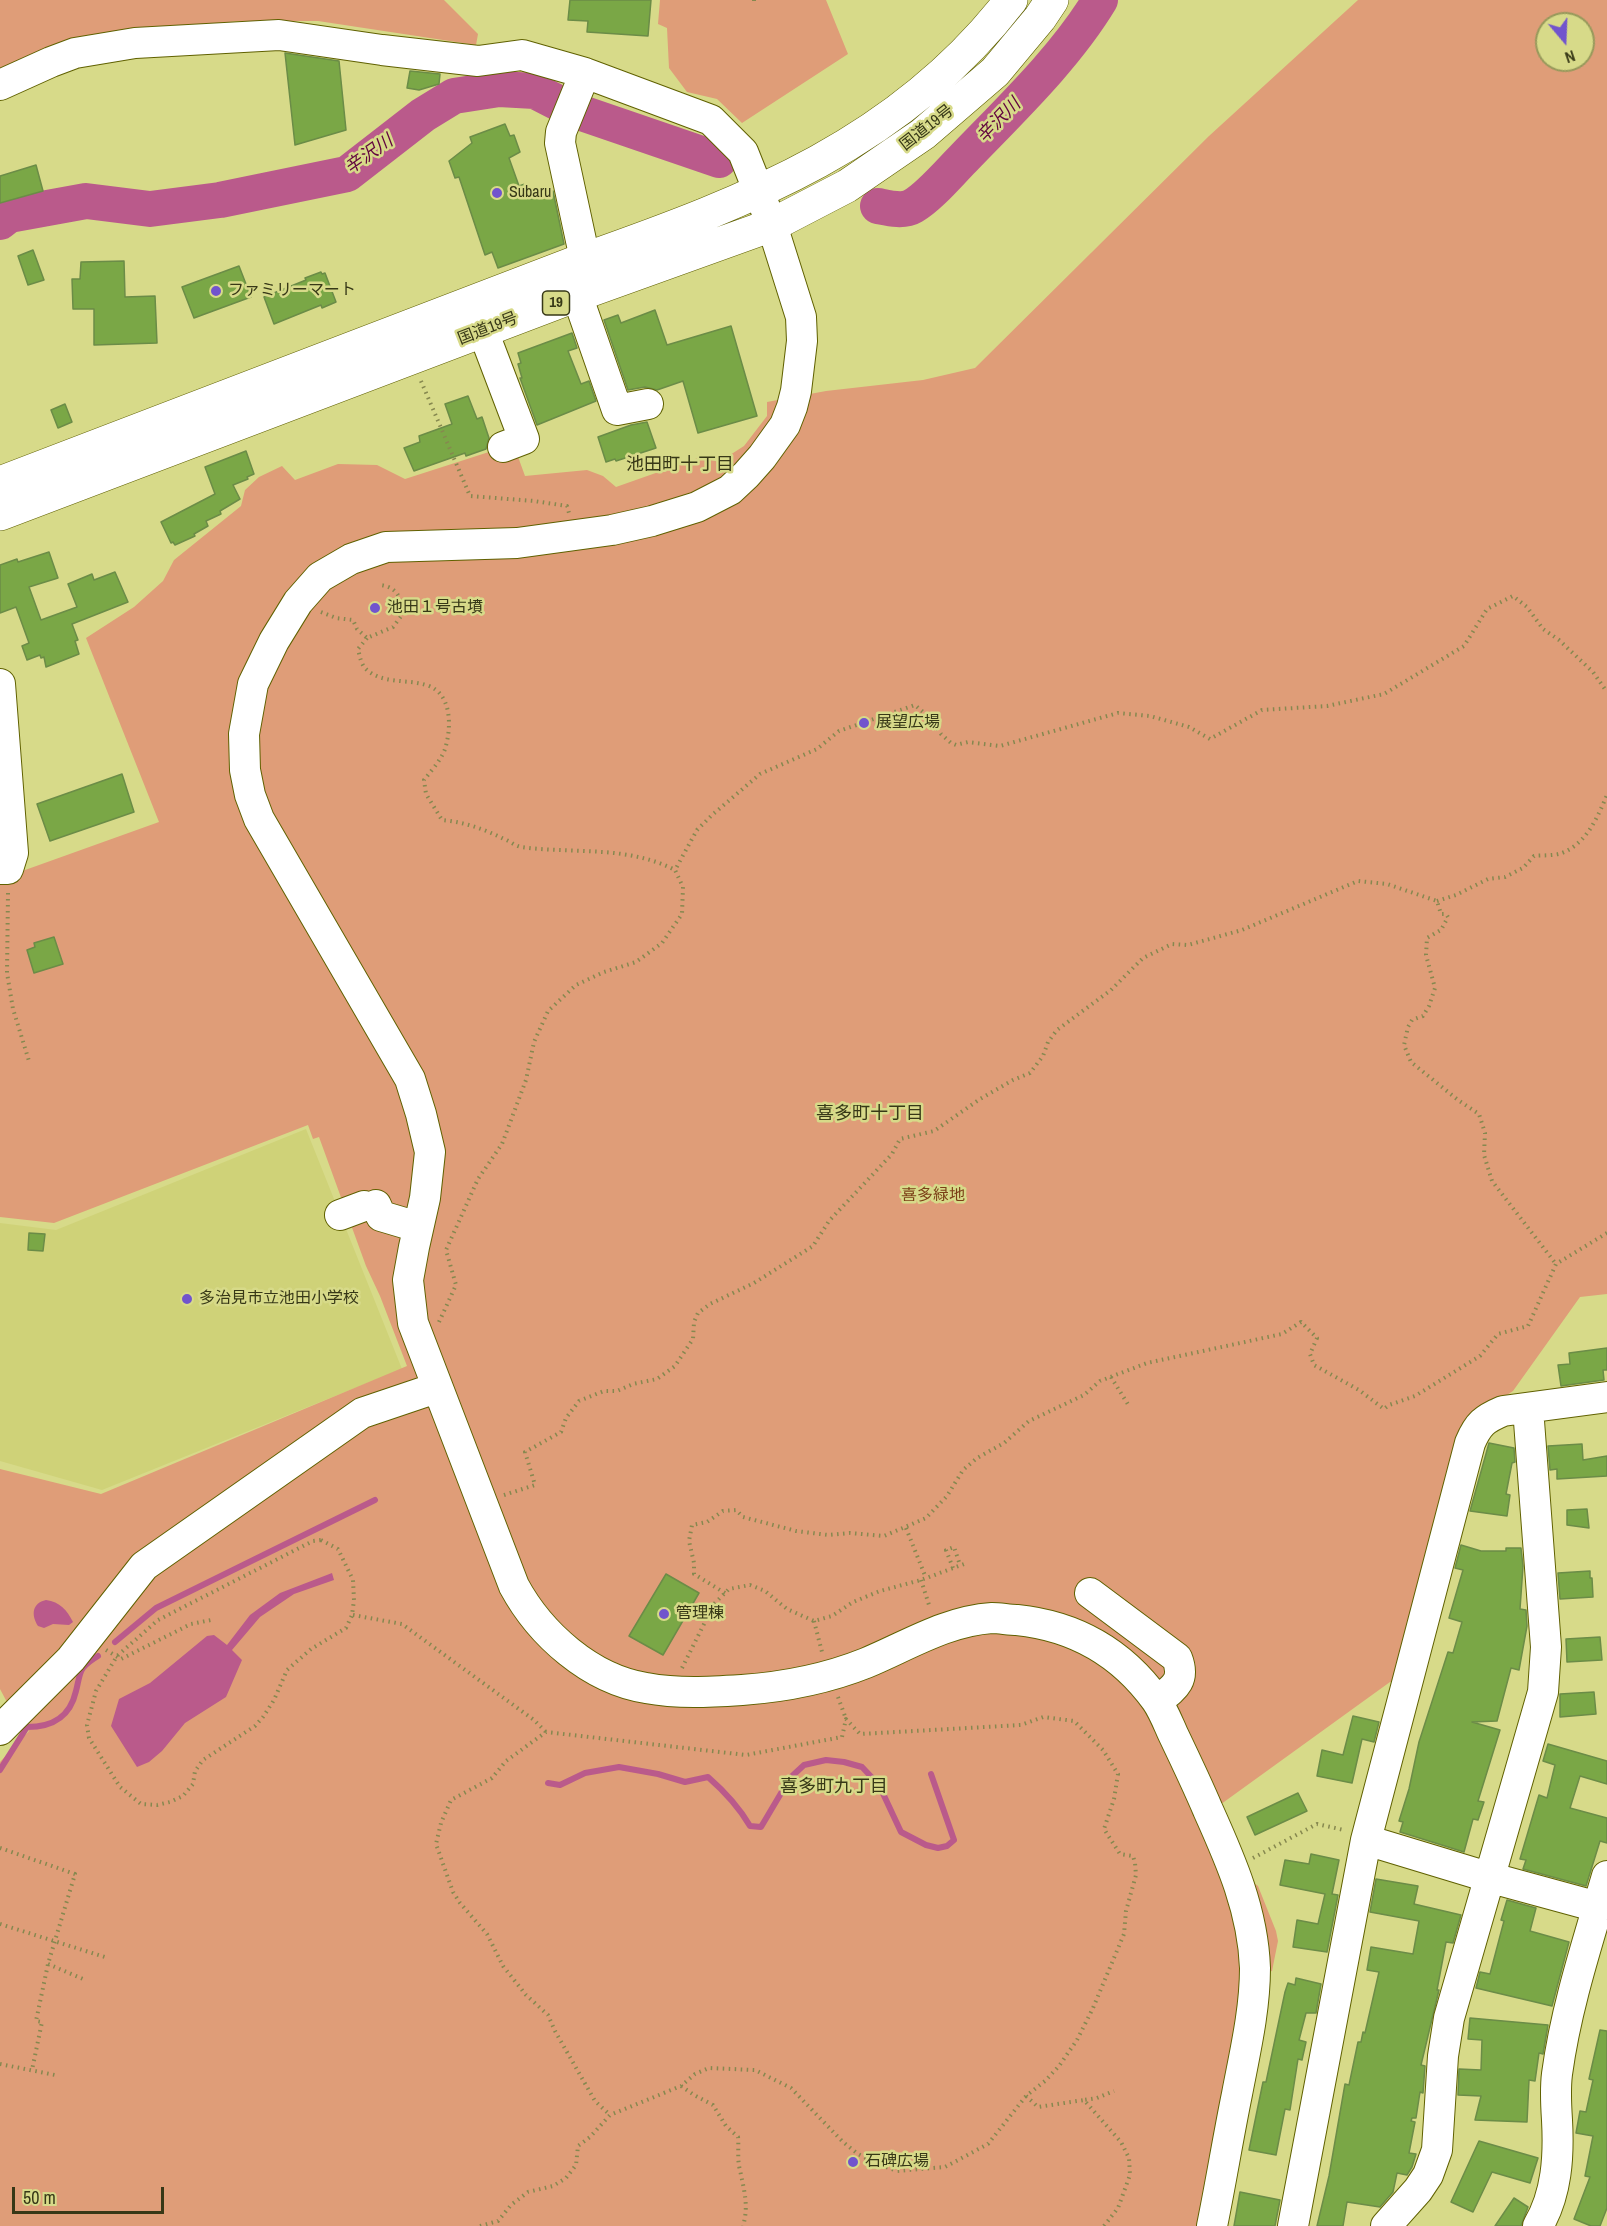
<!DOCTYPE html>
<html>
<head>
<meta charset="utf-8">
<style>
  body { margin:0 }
  #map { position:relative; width:1607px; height:2226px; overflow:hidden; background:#d7da89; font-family:"Archivo Narrow",sans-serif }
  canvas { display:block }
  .north { position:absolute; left:1535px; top:12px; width:60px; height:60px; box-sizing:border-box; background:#d7da89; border:2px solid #97995b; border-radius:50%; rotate:161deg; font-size:16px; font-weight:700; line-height:24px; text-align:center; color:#373817 }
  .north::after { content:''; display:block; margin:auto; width:21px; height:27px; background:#7154cd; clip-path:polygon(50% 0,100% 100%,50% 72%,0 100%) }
  .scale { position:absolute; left:12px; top:2187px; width:152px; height:27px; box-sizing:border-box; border:3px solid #373817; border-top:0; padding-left:8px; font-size:18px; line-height:21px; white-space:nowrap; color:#373817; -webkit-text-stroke:4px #d7da89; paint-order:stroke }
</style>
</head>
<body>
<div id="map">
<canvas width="1607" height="2226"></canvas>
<div class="north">N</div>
<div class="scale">50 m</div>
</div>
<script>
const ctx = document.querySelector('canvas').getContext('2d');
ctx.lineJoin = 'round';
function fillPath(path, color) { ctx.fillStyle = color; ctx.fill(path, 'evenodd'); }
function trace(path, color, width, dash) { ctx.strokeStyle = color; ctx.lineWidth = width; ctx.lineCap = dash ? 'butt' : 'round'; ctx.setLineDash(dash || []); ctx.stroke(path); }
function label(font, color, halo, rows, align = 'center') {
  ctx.font = font + ' "Archivo Narrow","Noto Sans JP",sans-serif'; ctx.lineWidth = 5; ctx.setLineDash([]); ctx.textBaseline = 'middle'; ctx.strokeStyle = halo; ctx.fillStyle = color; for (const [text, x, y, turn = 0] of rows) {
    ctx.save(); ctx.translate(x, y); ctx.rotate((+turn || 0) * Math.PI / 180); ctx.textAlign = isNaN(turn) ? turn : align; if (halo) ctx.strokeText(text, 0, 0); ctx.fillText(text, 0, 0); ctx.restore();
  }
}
fillPath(new Path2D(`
  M306,1129L402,1369L102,1490L0,1461V1223L56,1230Z`), '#cfd278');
fillPath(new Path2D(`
  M0,0H444L478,34L476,45L318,21H240L124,31L0,76Z
  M660,0H826L848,54L742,123L717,99L687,92L669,68L667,28L658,24Z
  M1358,0H1607V1294L1580,1297L1513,1391L1495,1403L1399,1682H1390L1217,1807L1256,1921L1217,2226H0V1762L29,1731L17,1721L0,1689V1469L101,1494L407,1366L380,1296L366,1266L319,1137L313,1139L308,1125L54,1223L0,1217V879L159,822L86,638L134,607L163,581L174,560L241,506L245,490L259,477L282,466L295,480L338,464L377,465L405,479L492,451L499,461L517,454L525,476L587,470L603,476L616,487L701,457L719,462L744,446L767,416V402L826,391L923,380L975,368L1209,136ZM1547,24H1583V60H1547Z
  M1254,1883L1258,1886L1276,1931L1278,1941L1272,1971L1264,1973L1253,1888Z`), '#df9d78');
fillPath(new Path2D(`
  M332,1573L334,1580L294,1594L260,1617L232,1650L242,1660L226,1697L185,1723L162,1751L149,1762L137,1767L111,1726L119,1699L150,1683L207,1636L214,1635L227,1645L250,1615L280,1593Z
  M46,1600C60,1602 67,1610 73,1622L69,1625L53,1624L44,1628L38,1626C31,1615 32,1603 46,1600Z`), '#ba5a8b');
trace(new Path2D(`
  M115,1642L156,1608L375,1500
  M0,1770L27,1727C53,1727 70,1717 76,1691C78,1684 79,1673 83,1668C87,1663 93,1659 98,1656
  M548,1783L560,1785L585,1773L619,1767L658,1774L685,1782L708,1777C724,1791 739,1807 750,1826L761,1827L790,1778L804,1765L826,1760L844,1762L862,1767L879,1785L901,1832L926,1845L938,1848L947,1846L954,1840L931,1774`), '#ba5a8b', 6);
trace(new Path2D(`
  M878,206C888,208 903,212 913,206C929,197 950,172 963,159C1010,110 1065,58 1100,0
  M0,222L9,215L86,201L150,209L220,200L347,174L423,115L454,96L499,89L535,91L570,109L719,160`), '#ba5a8b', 36);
const building = new Path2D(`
  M570,0H651L648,36L587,32L588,21L568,20Z
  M285,53L339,61L346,130L295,145Z
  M410,71L440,74L439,84L419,90L407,88Z
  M505,124L510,136L514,135L520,152L509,158L519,186L525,184L531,199L553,191L564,244L498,268L492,252L485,255L459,177L455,178L449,161L472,143L470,137Z
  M36,165L43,191L0,203V176Z
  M33,250L44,280L28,285L18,256Z
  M124,261L125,297L155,296L157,343L94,345V309H73L72,279H80L81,262Z
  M239,266L251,297L194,318L182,287Z
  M321,272L322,274L325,273L336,302L322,308L321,305L274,324L264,297L306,280L305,278Z
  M655,310L667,345L731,326L757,416L698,433L683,381L657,390L645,387L628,390L604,320L618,315L621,323Z
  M572,333L577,348L568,351L581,384L589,381L596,401L537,425L520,378H522L518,364L521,363L518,353Z
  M468,396L477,419L482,417L489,438L486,449L466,456L465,453L414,471L404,448L420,442L419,436L452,424L445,404Z
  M65,404L72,422L58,428L51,410Z
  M647,422L656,448L616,461L615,459L606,462L598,437L631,425Z
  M246,451L254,474L247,477L248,479L233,485L240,499L220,511L221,514L206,521L208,526L194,534L195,536L175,545L173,542L171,543L161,522L215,494L205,467Z
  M49,552L58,578L29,587L41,620L77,607L68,584L92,574L94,580L115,572L128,602L72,624L78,640L75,641L79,654L46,667L44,657L41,658L40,655L27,660L22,646L29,643L16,607L0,613V565L17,559L18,562Z
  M122,774L134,812L50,841L37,804Z
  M54,937L63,964L34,973L27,950L35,947L34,943Z
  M29,1233L45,1234L43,1251L28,1250Z
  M1607,1348V1370H1603L1604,1380L1561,1386L1558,1365L1570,1364L1569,1353Z
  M1489,1443L1514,1448L1515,1462L1512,1463L1506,1494L1510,1495L1507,1516L1470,1511Z
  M1582,1444L1583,1460L1607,1456V1476L1557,1479V1469L1550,1470L1548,1446Z
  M1587,1509L1589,1528L1567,1525V1510Z
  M1461,1545L1481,1551H1506V1548H1521L1523,1566L1520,1609L1526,1610L1527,1626L1519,1670L1511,1668L1497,1721L1472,1722L1500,1730L1478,1801L1484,1802L1478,1820L1473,1819L1464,1852L1400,1832L1403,1822L1399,1821L1409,1789L1419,1742L1448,1652L1453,1653L1462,1622L1449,1618L1463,1570L1455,1568Z
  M1590,1571V1578H1592L1593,1597L1560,1599L1558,1573Z
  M666,1574L699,1593L663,1655L629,1636Z
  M1600,1637L1602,1660L1567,1662L1566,1639Z
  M1594,1692L1596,1714L1560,1717V1694Z
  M1353,1716L1379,1722L1374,1742L1362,1739L1352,1783L1317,1776L1322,1750L1343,1755Z
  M1548,1744L1607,1761V1784L1580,1776L1570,1808L1607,1818V1843L1600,1841L1586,1886L1523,1869L1526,1860L1520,1859L1539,1795L1547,1798L1555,1765L1543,1761Z
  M1298,1793L1307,1811L1255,1835L1247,1817Z
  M1311,1854L1339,1860L1332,1894L1338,1895L1327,1952L1293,1947L1297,1920L1318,1924L1325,1894L1280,1885L1285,1860L1309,1864Z
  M1376,1879L1418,1886L1414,1904L1461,1915L1453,1943L1446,1942L1437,1990H1439L1421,2065L1425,2066L1423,2093L1420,2092L1416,2118H1412L1411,2121L1415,2122L1409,2153L1416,2154L1412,2167L1407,2175L1397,2173L1393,2192L1380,2207L1347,2202L1343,2226H1317L1329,2176L1345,2084L1349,2085L1358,2042H1361L1363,2032L1365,2033L1379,1972L1367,1970L1371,1947L1413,1954L1419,1921L1370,1912Z
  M1507,1900L1536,1908L1530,1931L1569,1942L1552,2006L1476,1988L1480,1972L1490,1974L1504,1921L1501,1920Z
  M1296,1978L1321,1984L1316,2013H1306L1299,2040L1306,2042L1302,2060L1298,2059L1290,2110L1285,2109L1276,2155L1249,2150L1263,2082H1266L1285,1992L1288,1983L1295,1985Z
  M1470,2018L1548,2025L1543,2054L1539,2053L1535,2081L1529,2080L1527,2122L1475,2120L1481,2096L1458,2095L1459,2069L1481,2070L1482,2040L1468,2039Z
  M1600,2030L1607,2031V2208L1600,2226H1591L1574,2219L1590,2177L1585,2176L1593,2136L1576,2133L1580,2111L1586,2112L1593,2080L1589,2079Z
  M1479,2141L1538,2158L1530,2183L1492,2172L1473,2212L1451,2202Z
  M1240,2192L1280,2200L1275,2226H1234Z
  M1514,2198L1528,2207L1521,2226H1495Z`);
fillPath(building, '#7aa746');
trace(building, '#6b8c47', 1.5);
const minor = new Path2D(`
  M585,73L561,132L560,143L585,259
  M0,85L51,62L75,53L135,43L279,35L382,50L478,61L522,55L585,73L711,120L743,152L772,225L801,317L802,341L796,391L792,407L785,425L762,457L746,475L730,490L697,507L652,521L612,530L517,543L386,547L351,559L320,577L298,602L274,641L253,684L244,734L245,770L250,795L259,819L410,1079L421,1114L430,1152L425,1198L414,1247L408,1280L413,1323L514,1586C540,1634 590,1679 646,1688C678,1694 710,1692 742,1690C784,1687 826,1679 866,1663C907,1646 946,1621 992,1618C1000,1618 1009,1620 1017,1620C1075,1626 1122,1653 1156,1700C1163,1710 1168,1723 1173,1734C1185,1759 1197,1784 1208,1810C1231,1861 1253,1911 1255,1968C1255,2010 1245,2052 1237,2094C1228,2138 1221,2182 1212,2226
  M577,295L617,410L648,404
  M483,331L524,439L503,447
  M0,684L13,853L8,869H0
  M376,1205L381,1216L418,1227
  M340,1215L364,1206
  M1090,1593L1177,1658C1186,1681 1174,1688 1157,1701
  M0,1730L71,1659L144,1566L362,1413L436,1388
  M1366,1840L1488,1877L1598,1907
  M1293,2226L1366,1840L1470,1443C1478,1424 1484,1419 1503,1411L1607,1397
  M1386,2226L1418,2190L1428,2175L1437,2150L1443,2056L1449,2018L1543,1692L1546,1647L1528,1408
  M1538,2226C1557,2194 1559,2156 1557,2120C1556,2105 1555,2090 1557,2074C1566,2007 1588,1941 1607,1876`);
const highway = new Path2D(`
  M0,483L585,259C749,201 901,143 1011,0
  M0,514L577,295L772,225L847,186L923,134L995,72L1040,18L1052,0`);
trace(minor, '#606101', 32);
trace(highway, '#606101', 34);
trace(new Path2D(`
  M754,1V0
  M421,381L470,496L534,501L567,506L569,513
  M321,612L336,618L353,620L357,629L367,638L393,627L402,615C402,599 398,587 380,585
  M367,638L358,649C360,657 361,665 367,670C383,684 407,679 426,685C452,692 452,727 445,749C441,760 431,771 424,780L426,794L442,820C464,822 484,829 504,839C510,841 515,846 521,847C572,854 627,845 675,870
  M8,893L7,973L13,1009L29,1061
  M1437,901L1456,895L1488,879L1505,877L1523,868L1534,856C1542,855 1554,856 1562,853C1587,843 1597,818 1607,795
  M439,1322L456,1285L446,1250L478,1179L502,1144L526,1080L534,1042L548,1011L576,985L604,972L636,962L662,943L682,914L683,887L675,870L697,830L711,816L760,774L817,749L839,731L915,705L931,719L941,734L951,743L956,745L968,742L1000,746L1118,713L1150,716L1189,727L1210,739L1262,710L1327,706L1384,694L1464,646L1487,609L1513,596L1527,607L1543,629L1559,640L1593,672L1607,692
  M1111,1377L1129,1406
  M504,1495L535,1485L525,1452L561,1432L566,1418L579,1401L604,1391H617L633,1384L657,1379L675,1366L693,1339L694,1322L698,1313L710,1304L754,1283L813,1246L829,1221L892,1154L900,1139L934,1131L980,1099L1013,1080L1030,1073L1043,1056L1048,1042L1057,1030L1111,990L1143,958L1172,944L1188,945L1242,930L1358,881L1387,884L1437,901L1441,914H1446L1448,917L1441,930L1427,938L1426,955L1435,988L1429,1006L1423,1016L1412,1020L1408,1027L1404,1045L1411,1062L1458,1100L1479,1114L1485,1133L1484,1155L1492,1181L1556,1264
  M906,1528L926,1578
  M321,1540L338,1549L353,1580L354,1600L352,1615L346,1628L311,1649L287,1670L274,1700L263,1717L255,1726L203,1760L195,1771L193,1784L183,1796L170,1802L157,1805L141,1804L120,1787L89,1738L87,1725L96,1691L117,1656L158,1620L313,1541Z
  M953,1568L946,1550L954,1547L960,1565
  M921,1580L930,1608
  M725,1593L694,1574V1563L689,1541L692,1525L707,1522L723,1511L736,1510L743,1517L796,1531L828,1535L850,1533L884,1536L926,1518L947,1496L963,1470L977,1458L1004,1443L1029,1421L1084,1395L1100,1381L1147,1363L1282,1334L1301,1322L1317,1338L1310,1354L1314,1365L1359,1390L1384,1409L1389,1405L1415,1396L1480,1356L1498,1334L1528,1326L1556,1264L1607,1233
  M353,1615L402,1624L534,1720L546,1732
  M814,1621L822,1652
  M106,1650L121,1659L191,1624L211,1620
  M682,1668L714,1604L729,1589L750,1585L765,1591L787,1609L814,1621L832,1616L853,1602L880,1591L921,1580L964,1564
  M838,1697L846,1719
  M0,1848L75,1874L48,1964L36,2021L42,2022L32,2070
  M1253,1858L1317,1824L1344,1830
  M0,1924L108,1958
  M48,1964L83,1979
  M0,2064L55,2075
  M681,2086L694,2095L713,2105L726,2126L738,2137C739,2148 737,2160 740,2170C744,2190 749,2206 743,2226
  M1026,2096L1038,2107L1084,2100
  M480,2226L498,2221L511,2205L528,2192L553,2186L566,2178L576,2165L578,2146L590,2137L610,2115L681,2086L695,2074L709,2068L755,2070L791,2088L843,2142L858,2154L878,2164L897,2171L945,2167L988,2144L1026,2096L1045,2081L1059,2066L1077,2040L1093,2008L1124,1934L1126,1911L1136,1875L1135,1863L1133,1856L1120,1854L1104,1829L1114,1799L1118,1774L1103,1750L1074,1721L1043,1717L1021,1725L860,1734L846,1719L842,1737L746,1755L546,1732L506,1761L492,1778L451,1800L441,1823L436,1844L453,1892L460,1903L487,1934L503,1966L526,1995L548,2015L555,2031L595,2101L610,2115
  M1104,2226L1118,2208L1130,2175L1129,2158L1121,2142L1084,2100L1097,2098L1114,2091`), '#86884f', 4, [1.5, 4.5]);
trace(minor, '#fff', 30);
trace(highway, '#fff', 33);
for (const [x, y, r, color] of [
  [497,193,6,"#7154cd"],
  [216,291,6,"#7154cd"],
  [375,608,6,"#7154cd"],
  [864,723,6,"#7154cd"],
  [187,1299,6,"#7154cd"],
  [664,1614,6,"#7154cd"],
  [853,2162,6,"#7154cd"]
]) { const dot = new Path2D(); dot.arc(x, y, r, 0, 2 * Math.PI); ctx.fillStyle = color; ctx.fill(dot); trace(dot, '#d7da89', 2); }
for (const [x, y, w] of [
  [556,303,27]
]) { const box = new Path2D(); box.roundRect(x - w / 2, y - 12, w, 24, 4.5); ctx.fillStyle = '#d7da89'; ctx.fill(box); trace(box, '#373817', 1.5); }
label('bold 15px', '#373817', null, [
  ["19",556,303]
]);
label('16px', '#373817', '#d7da89', [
  ["国道19号",927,128,-38],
  ["国道19号",488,329,-21]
]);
label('16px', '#373817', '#d7da89', [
  ["Subaru",509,193],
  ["ファミリーマート",228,291],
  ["池田１号古墳",387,608],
  ["展望広場",876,723],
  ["多治見市立池田小学校",199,1299],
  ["管理棟",676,1614],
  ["石碑広場",865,2162]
], 'left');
label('16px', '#7b3e16', '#d7da89', [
  ["喜多緑地",933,1196]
]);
label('italic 18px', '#61043e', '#d7da89', [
  ["辛沢川",999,121,-46],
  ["辛沢川",369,155,-35]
]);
label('18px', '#373817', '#d7da89', [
  ["池田町十丁目",680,465],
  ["喜多町十丁目",870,1114],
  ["喜多町九丁目",834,1787]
]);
</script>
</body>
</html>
